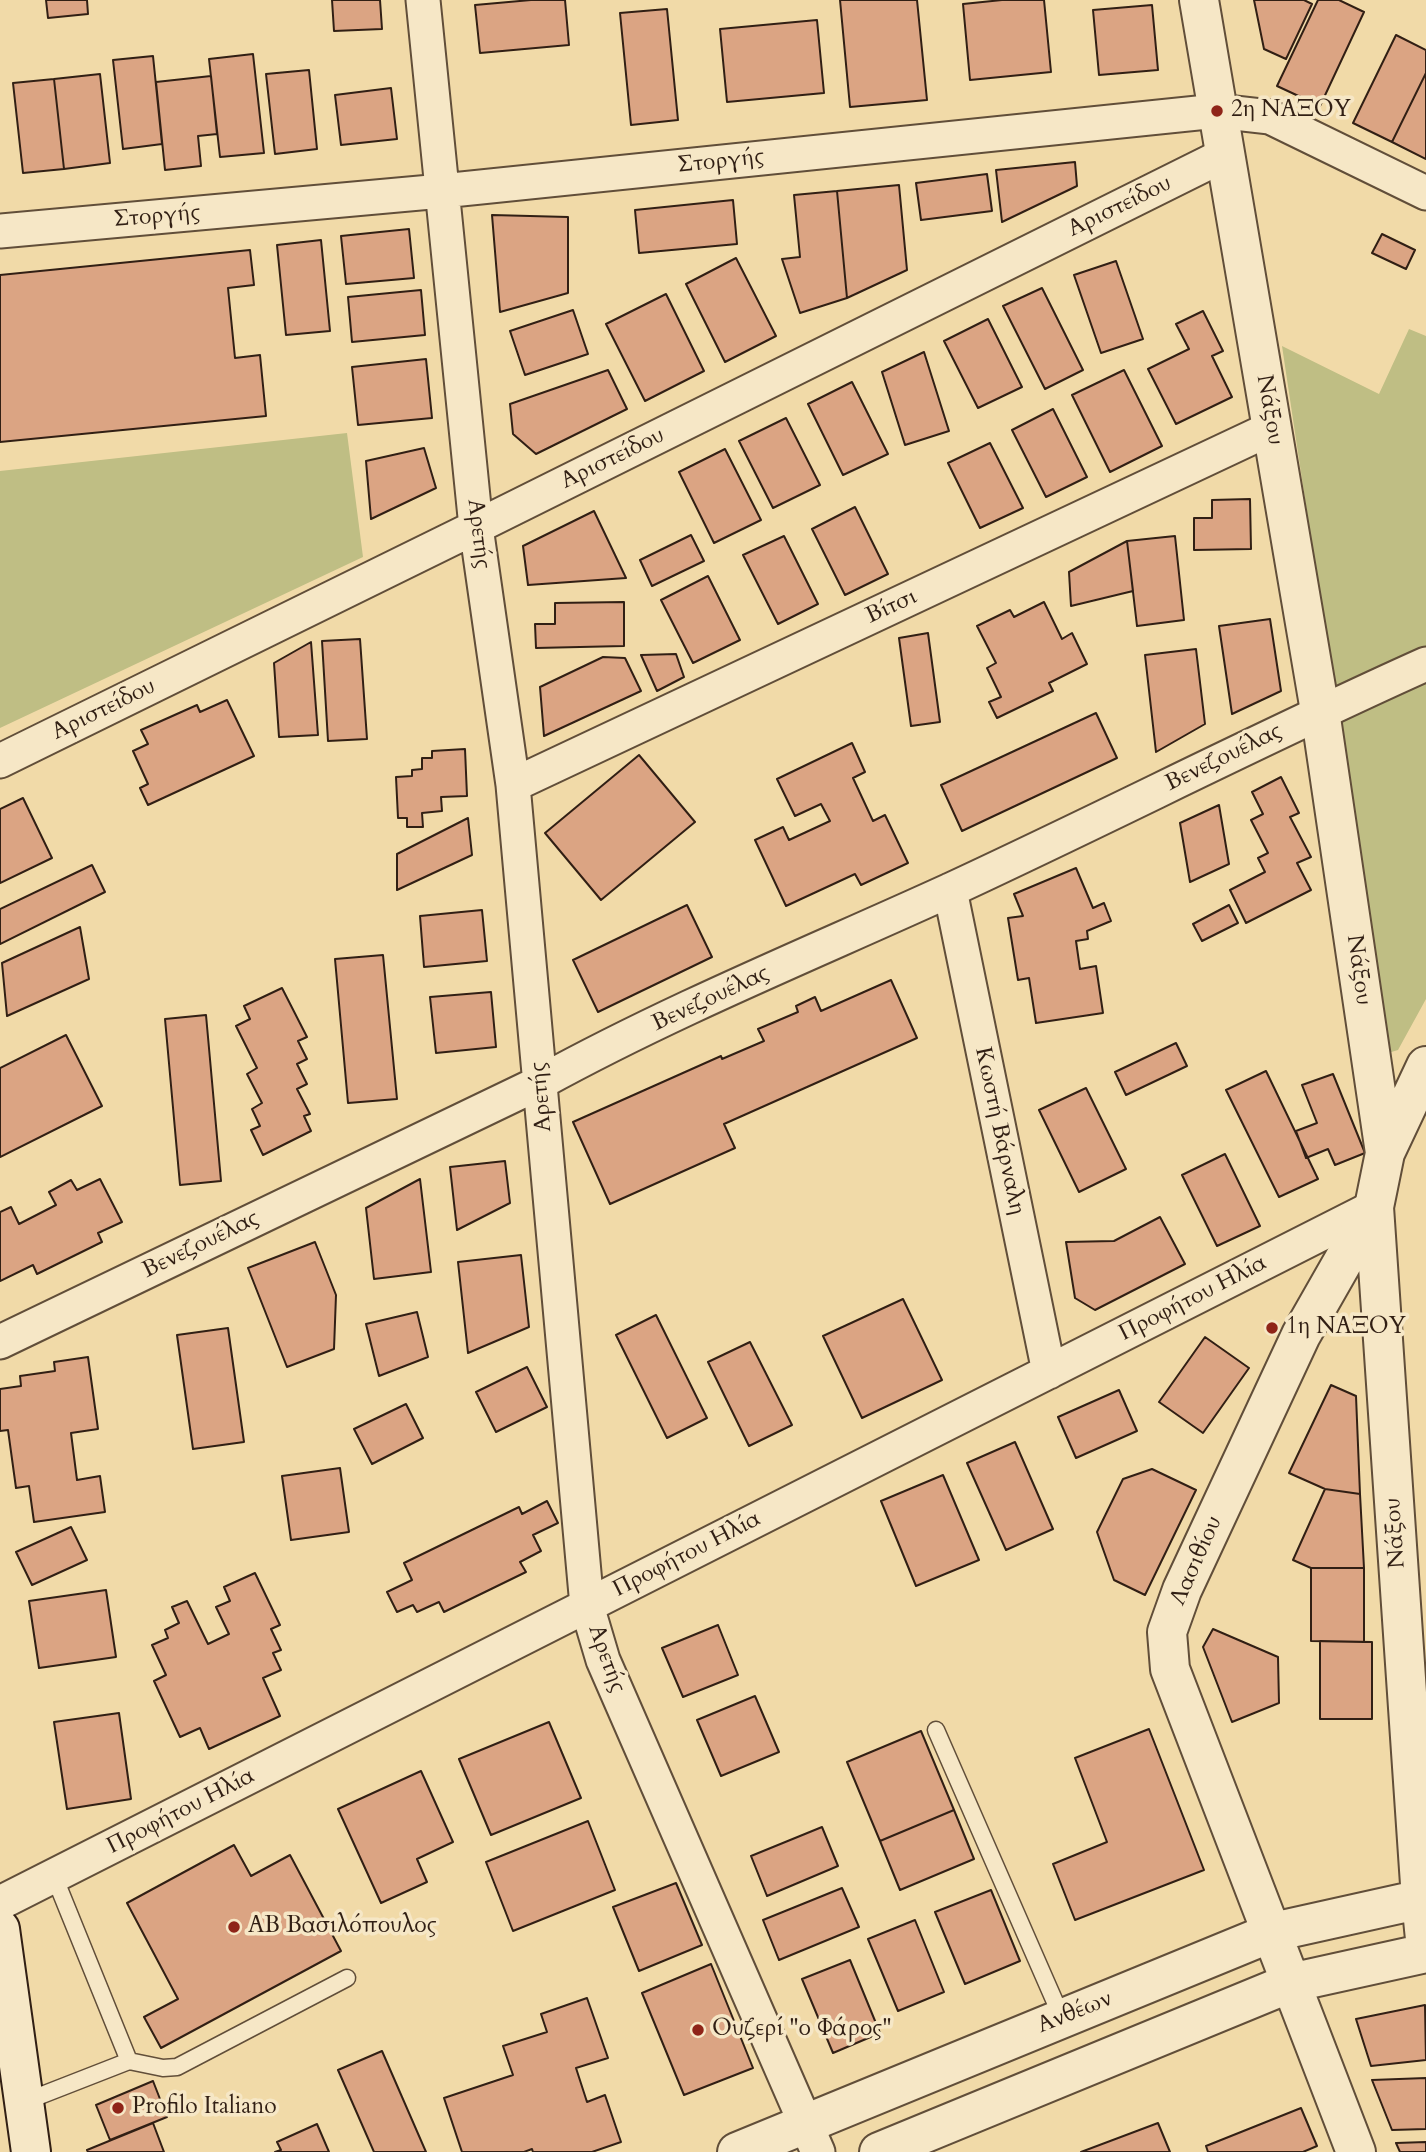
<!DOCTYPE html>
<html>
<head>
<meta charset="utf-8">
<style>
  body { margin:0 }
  canvas { display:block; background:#f1daa8 }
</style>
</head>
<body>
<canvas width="1426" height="2152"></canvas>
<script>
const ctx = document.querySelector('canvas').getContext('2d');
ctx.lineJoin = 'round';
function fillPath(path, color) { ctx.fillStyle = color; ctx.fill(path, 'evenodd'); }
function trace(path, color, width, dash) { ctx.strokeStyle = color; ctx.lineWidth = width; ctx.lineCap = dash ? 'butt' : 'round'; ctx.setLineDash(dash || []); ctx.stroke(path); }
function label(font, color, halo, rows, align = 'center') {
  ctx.font = font + ' Cardo,serif'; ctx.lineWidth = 7; ctx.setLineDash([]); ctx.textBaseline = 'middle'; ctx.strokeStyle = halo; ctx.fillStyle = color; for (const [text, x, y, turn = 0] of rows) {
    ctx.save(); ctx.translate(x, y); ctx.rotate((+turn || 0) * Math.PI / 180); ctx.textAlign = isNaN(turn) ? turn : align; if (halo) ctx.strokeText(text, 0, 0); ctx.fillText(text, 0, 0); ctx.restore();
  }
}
fillPath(new Path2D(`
  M1409,329L1426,336V999L1398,1050L1388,1053L1282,346L1379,394Z
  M347,433L363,557L0,728V471Z`), '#bfbe84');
const building = new Path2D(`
  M46,0H87L88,14L48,18Z
  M332,0H380L382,29L334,31Z
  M531,0H565L569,45L480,53L475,5Z
  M840,0H917L927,100L850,107Z
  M1002,0H1044L1051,72L970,80L963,4Z
  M1254,0H1304L1312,4L1286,59L1264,49Z
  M1318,0H1339L1364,12L1320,106L1277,86Z
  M1152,5L1158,70L1099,75L1093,10Z
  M667,9L678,120L631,125L620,13Z
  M817,20L824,93L727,102L720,29Z
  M1396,35L1426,50V73L1392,142L1353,123Z
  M253,54L264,153L220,157L209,59Z
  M153,56L162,144L123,149L113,60Z
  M309,70L317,149L275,154L266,74Z
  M1426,73V159L1392,142Z
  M100,74L110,163L64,169L54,79Z
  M211,76L217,134L198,136L201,166L165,170L156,82Z
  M54,79L64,169L23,173L13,83Z
  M391,88L397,139L341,145L335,95Z
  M1075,162L1077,186L1002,222L996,170Z
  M987,174L992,211L921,220L916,183Z
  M899,185L907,270L847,298L837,191Z
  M837,191L847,298L800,313L782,259L800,257L794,195Z
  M733,200L737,244L639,253L635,210Z
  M492,215L568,217V293L500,312Z
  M409,229L414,278L346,284L341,236Z
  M1382,234L1415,250L1406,269L1372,253Z
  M321,240L330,331L286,335L277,245Z
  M250,250L254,285L228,288L235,358L260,355L266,416L0,442V275Z
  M736,258L776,336L725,362L686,284Z
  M1116,261L1143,339L1101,353L1074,275Z
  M1042,288L1083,370L1045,389L1003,306Z
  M421,290L425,335L352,342L348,297Z
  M666,294L704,371L645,401L606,324Z
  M573,310L588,354L525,375L510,331Z
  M1203,311L1223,351L1212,356L1232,397L1176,424L1148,369L1189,349L1176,324Z
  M988,319L1022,387L978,408L944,341Z
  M924,352L949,431L905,445L882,372Z
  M426,359L432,418L358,425L352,367Z
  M608,370L627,409L536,454L513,434L510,404Z
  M1124,370L1162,446L1110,472L1072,395Z
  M852,382L888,454L843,475L808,404Z
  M1053,409L1087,477L1046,497L1012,430Z
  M786,418L820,485L773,508L739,441Z
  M990,443L1023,508L980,528L948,463Z
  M424,448L436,488L371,519L366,461Z
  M725,449L761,520L714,543L679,472Z
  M1250,499L1251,549L1194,550V518H1212V500Z
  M855,507L888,574L845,595L812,529Z
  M594,511L626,578L528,585L523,546Z
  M691,535L704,561L652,586L640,560Z
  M784,536L818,604L778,624L743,555Z
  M1175,536L1184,620L1137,626L1127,541Z
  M1127,541L1133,591L1071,606L1069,572Z
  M708,576L740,640L693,663L661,600Z
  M624,602V646L536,648L535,624H555V603Z
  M1044,602L1062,639L1072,633L1087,664L1049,683L1053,691L997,718L989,702L1001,697L987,668L996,663L977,626L1010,610L1014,617Z
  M1270,619L1281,691L1232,714L1219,626Z
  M928,633L940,722L911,726L899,638Z
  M360,639L367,739L328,741L322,641Z
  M311,642L318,735L279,737L274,663Z
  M1196,649L1205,724L1156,752L1145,655Z
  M676,654L684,677L657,691L641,655Z
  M603,657L625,658L641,691L544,736L540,687Z
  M227,700L254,756L148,805L140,788L148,784L133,751L148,744L141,730L197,705L200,712Z
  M1096,713L1117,758L962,831L941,785Z
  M852,743L865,772L853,778L873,821L885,815L908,863L861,885L855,874L786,906L755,840L783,827L789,840L830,821L821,804L795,816L777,779Z
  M465,749L467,796L441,797L442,811L422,813L423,827H407V818H398L396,777L412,776V770L422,769V758H432V751Z
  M639,755L695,822L601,900L545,833Z
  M1281,777L1299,813L1290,817L1311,857L1297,863L1311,890L1246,923L1230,890L1265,872L1258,858L1268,853L1251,820L1263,814L1252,792Z
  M23,798L52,858L0,883V809Z
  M1219,805L1229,864L1190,882L1180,823Z
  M468,818L472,855L397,890V854Z
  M92,865L105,892L0,944V909Z
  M1076,868L1093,908L1104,903L1111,921L1087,931L1088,939L1076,941L1080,969L1096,966L1103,1013L1036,1023L1029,978L1018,980L1008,918L1023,916L1014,894Z
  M687,905L712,957L598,1012L573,960Z
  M1229,905L1238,923L1202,941L1193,924Z
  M482,910L487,961L424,967L420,916Z
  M80,927L89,979L7,1016L2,963Z
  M383,955L397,1099L348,1103L335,959Z
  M891,980L917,1038L724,1124L735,1148L610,1204L573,1122L721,1056L722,1059L764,1041L758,1029L798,1012L796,1006L815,997L821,1011Z
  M282,988L307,1037L298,1041L307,1059L297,1064L307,1084L297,1089L310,1114L304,1116L311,1131L263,1155L251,1130L260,1126L252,1109L262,1103L247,1074L257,1068L236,1026L250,1019L244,1006Z
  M491,992L496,1047L436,1053L430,997Z
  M206,1015L221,1181L180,1185L165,1019Z
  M66,1035L102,1106L0,1157V1068Z
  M1176,1043L1187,1066L1126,1095L1115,1072Z
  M1266,1071L1318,1179L1279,1197L1226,1090Z
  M1333,1074L1365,1153L1335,1165L1328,1149L1306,1158L1296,1131L1317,1123L1302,1085Z
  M1086,1088L1126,1169L1079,1192L1039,1110Z
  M1225,1154L1260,1226L1217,1246L1182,1175Z
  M505,1161L510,1203L457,1230L450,1167Z
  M100,1179L122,1222L98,1233L102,1242L37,1274L33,1265L0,1281V1212L11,1207L19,1224L56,1205L49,1192L71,1180L77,1190Z
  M420,1179L431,1272L374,1279L366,1208Z
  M1160,1217L1185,1264L1095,1310L1075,1298L1066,1242L1114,1241Z
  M315,1242L336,1295L334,1349L287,1367L248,1268Z
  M521,1255L529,1327L468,1353L458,1262Z
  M903,1299L942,1380L862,1418L823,1336Z
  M417,1312L428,1357L379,1376L366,1324Z
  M656,1315L707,1418L667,1438L616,1335Z
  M228,1328L244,1442L193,1449L177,1335Z
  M1205,1337L1249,1368L1203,1433L1159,1402Z
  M750,1342L792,1425L749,1446L708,1362Z
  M88,1357L98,1429L71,1433L77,1480L100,1476L105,1512L34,1522L29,1486L16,1488L8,1430L0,1431V1389L21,1386L20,1376L55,1371L54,1362Z
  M527,1367L547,1407L496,1432L476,1392Z
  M1331,1385L1356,1396L1360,1494L1325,1489L1289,1473Z
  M1119,1390L1137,1431L1076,1458L1058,1417Z
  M406,1404L423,1438L372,1464L354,1429Z
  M1015,1442L1053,1529L1006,1550L967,1463Z
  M340,1468L349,1532L291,1540L282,1476Z
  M1152,1469L1196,1490L1145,1595L1114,1580L1097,1532L1123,1479Z
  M943,1475L979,1560L916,1586L881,1501Z
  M1325,1489L1360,1494L1364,1568H1311L1293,1560Z
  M547,1501L558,1523L533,1535L541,1551L520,1562L526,1572L444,1612L439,1602L417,1612L413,1605L397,1612L387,1592L412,1580L404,1563L519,1507L522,1514Z
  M71,1527L87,1560L32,1585L16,1552Z
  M1311,1568H1364V1642L1311,1641Z
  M255,1573L280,1625L271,1629L281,1650L273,1653L281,1670L263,1678L280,1716L209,1749L200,1728L180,1737L154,1681L166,1675L152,1645L168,1638L165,1630L179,1623L172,1607L187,1601L208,1644L229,1634L216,1607L230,1601L224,1587Z
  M106,1590L116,1657L39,1668L29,1601Z
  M718,1625L738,1675L683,1697L662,1648Z
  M1213,1629L1278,1657L1279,1703L1232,1722L1203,1647Z
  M1320,1641L1372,1642V1719H1320Z
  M755,1696L779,1752L721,1776L697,1720Z
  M119,1713L131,1799L67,1809L54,1722Z
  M549,1722L581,1798L491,1835L459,1759Z
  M1149,1729L1204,1870L1075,1920L1053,1864L1107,1842L1075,1758Z
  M921,1731L954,1810L880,1841L847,1762Z
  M421,1771L453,1842L417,1859L427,1882L381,1903L338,1809Z
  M954,1810L974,1859L900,1890L880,1841Z
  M588,1821L615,1890L513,1931L486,1862Z
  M822,1827L838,1866L767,1896L751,1856Z
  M234,1845L251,1876L290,1855L341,1951L161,2048L144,2017L178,1999L127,1903Z
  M676,1883L702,1945L639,1971L613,1907Z
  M842,1888L859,1927L779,1960L763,1920Z
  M991,1890L1020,1961L965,1984L935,1912Z
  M915,1920L944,1992L898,2011L868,1939Z
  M850,1960L880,2033L833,2053L802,1979Z
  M711,1964L753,2068L684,2095L642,1993Z
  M587,1998L608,2058L576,2068L587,2102L605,2095L621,2142L592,2152H533L532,2149L524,2152H462L444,2098L513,2075L503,2046L547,2032L541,2014Z
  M1425,2005L1426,2060L1371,2066L1356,2019Z
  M382,2051L426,2152H374L338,2070Z
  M1426,2078V2129L1392,2130L1372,2080Z
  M153,2081L167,2117L110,2140L96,2105Z
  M1301,2108L1317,2146L1303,2152H1208L1206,2146Z
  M153,2123L164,2152H88L87,2150Z
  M1158,2123L1170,2152H1081Z
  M317,2124L329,2152H275L281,2150L277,2142Z
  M1426,2142V2152H1400L1396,2143Z`);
fillPath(building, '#dba483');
trace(building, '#311f14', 2);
const service = new Path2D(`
  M936,1730L1062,2018
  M54,1876L129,2061
  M24,2102L129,2061L163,2068L177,2067L347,1978`);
const minor = new Path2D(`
  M423,0L476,527L513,785L587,1606L603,1660L818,2152
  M0,231L442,191L1217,111L1270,117L1426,193
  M0,761L476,527L1224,155
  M513,785L1272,428
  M950,890L1049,1372
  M0,1342L541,1082C672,1010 812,953 948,891C1108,817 1265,736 1426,664
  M0,1903L1374,1207`);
const tertiary = new Path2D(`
  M1199,0L1320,711L1385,1153L1374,1207L1421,1899L1426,1949
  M1385,1153L1426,1066
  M737,2152L1273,1932L1426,1898
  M879,2152L1290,1983L1426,1953
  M1356,2152L1170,1669L1167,1632L1182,1590L1301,1335L1374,1207`);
const secondary = new Path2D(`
  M0,1929L31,2152`);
trace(service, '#614e39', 19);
trace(minor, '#614e39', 37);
trace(tertiary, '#614e39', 42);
trace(secondary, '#311f14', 42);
trace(service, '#f6e7c6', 16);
trace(minor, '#f6e7c6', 33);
trace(tertiary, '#f6e7c6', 38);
trace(secondary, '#f6e7c6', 38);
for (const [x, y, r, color] of [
  [1217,111,7,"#8f2418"],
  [1272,1328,7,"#8f2418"],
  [234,1927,7,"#8f2418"],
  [698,2030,7,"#8f2418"],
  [118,2108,7,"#8f2418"]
]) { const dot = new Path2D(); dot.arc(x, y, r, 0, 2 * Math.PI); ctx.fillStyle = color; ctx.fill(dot); trace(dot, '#f6e7c6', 2.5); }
label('23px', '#311f14', '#f6e7c6', [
  ["2η ΝΑΞΟΥ",1231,111],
  ["1η ΝΑΞΟΥ",1286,1328],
  ["ΑΒ Βασιλόπουλος",248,1927],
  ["Ουζερί \"ο Φάρος\"",712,2030],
  ["Profilo Italiano",132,2108]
], 'left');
label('23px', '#311f14', '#f6e7c6', [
  ["Στοργής",721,162,-6],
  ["Αριστείδου",1120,207,-26],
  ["Στοργής",157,217,-5],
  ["Νάξου",1269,410,80],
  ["Αριστείδου",613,459,-26],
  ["Αρετής",478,534,83],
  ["Βίτσι",892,607,-25],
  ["Αριστείδου",104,710,-26],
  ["Βενεζουέλας",1224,758,-26],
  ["Νάξου",1358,970,82],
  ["Βενεζουέλας",711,999,-25],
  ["Αρετής",542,1097,-95],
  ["Κωστή Βάρναλη",999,1131,78],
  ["Βενεζουέλας",201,1245,-26],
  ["Προφήτου Ηλία",1193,1299,-27],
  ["Νάξου",1396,1533,-94],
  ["Προφήτου Ηλία",687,1555,-27],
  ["Λασιθίου",1197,1561,-66],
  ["Αρετής",606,1659,70],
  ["Προφήτου Ηλία",181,1812,-27],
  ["Ανθέων",1075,2013,-22]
]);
</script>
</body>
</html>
